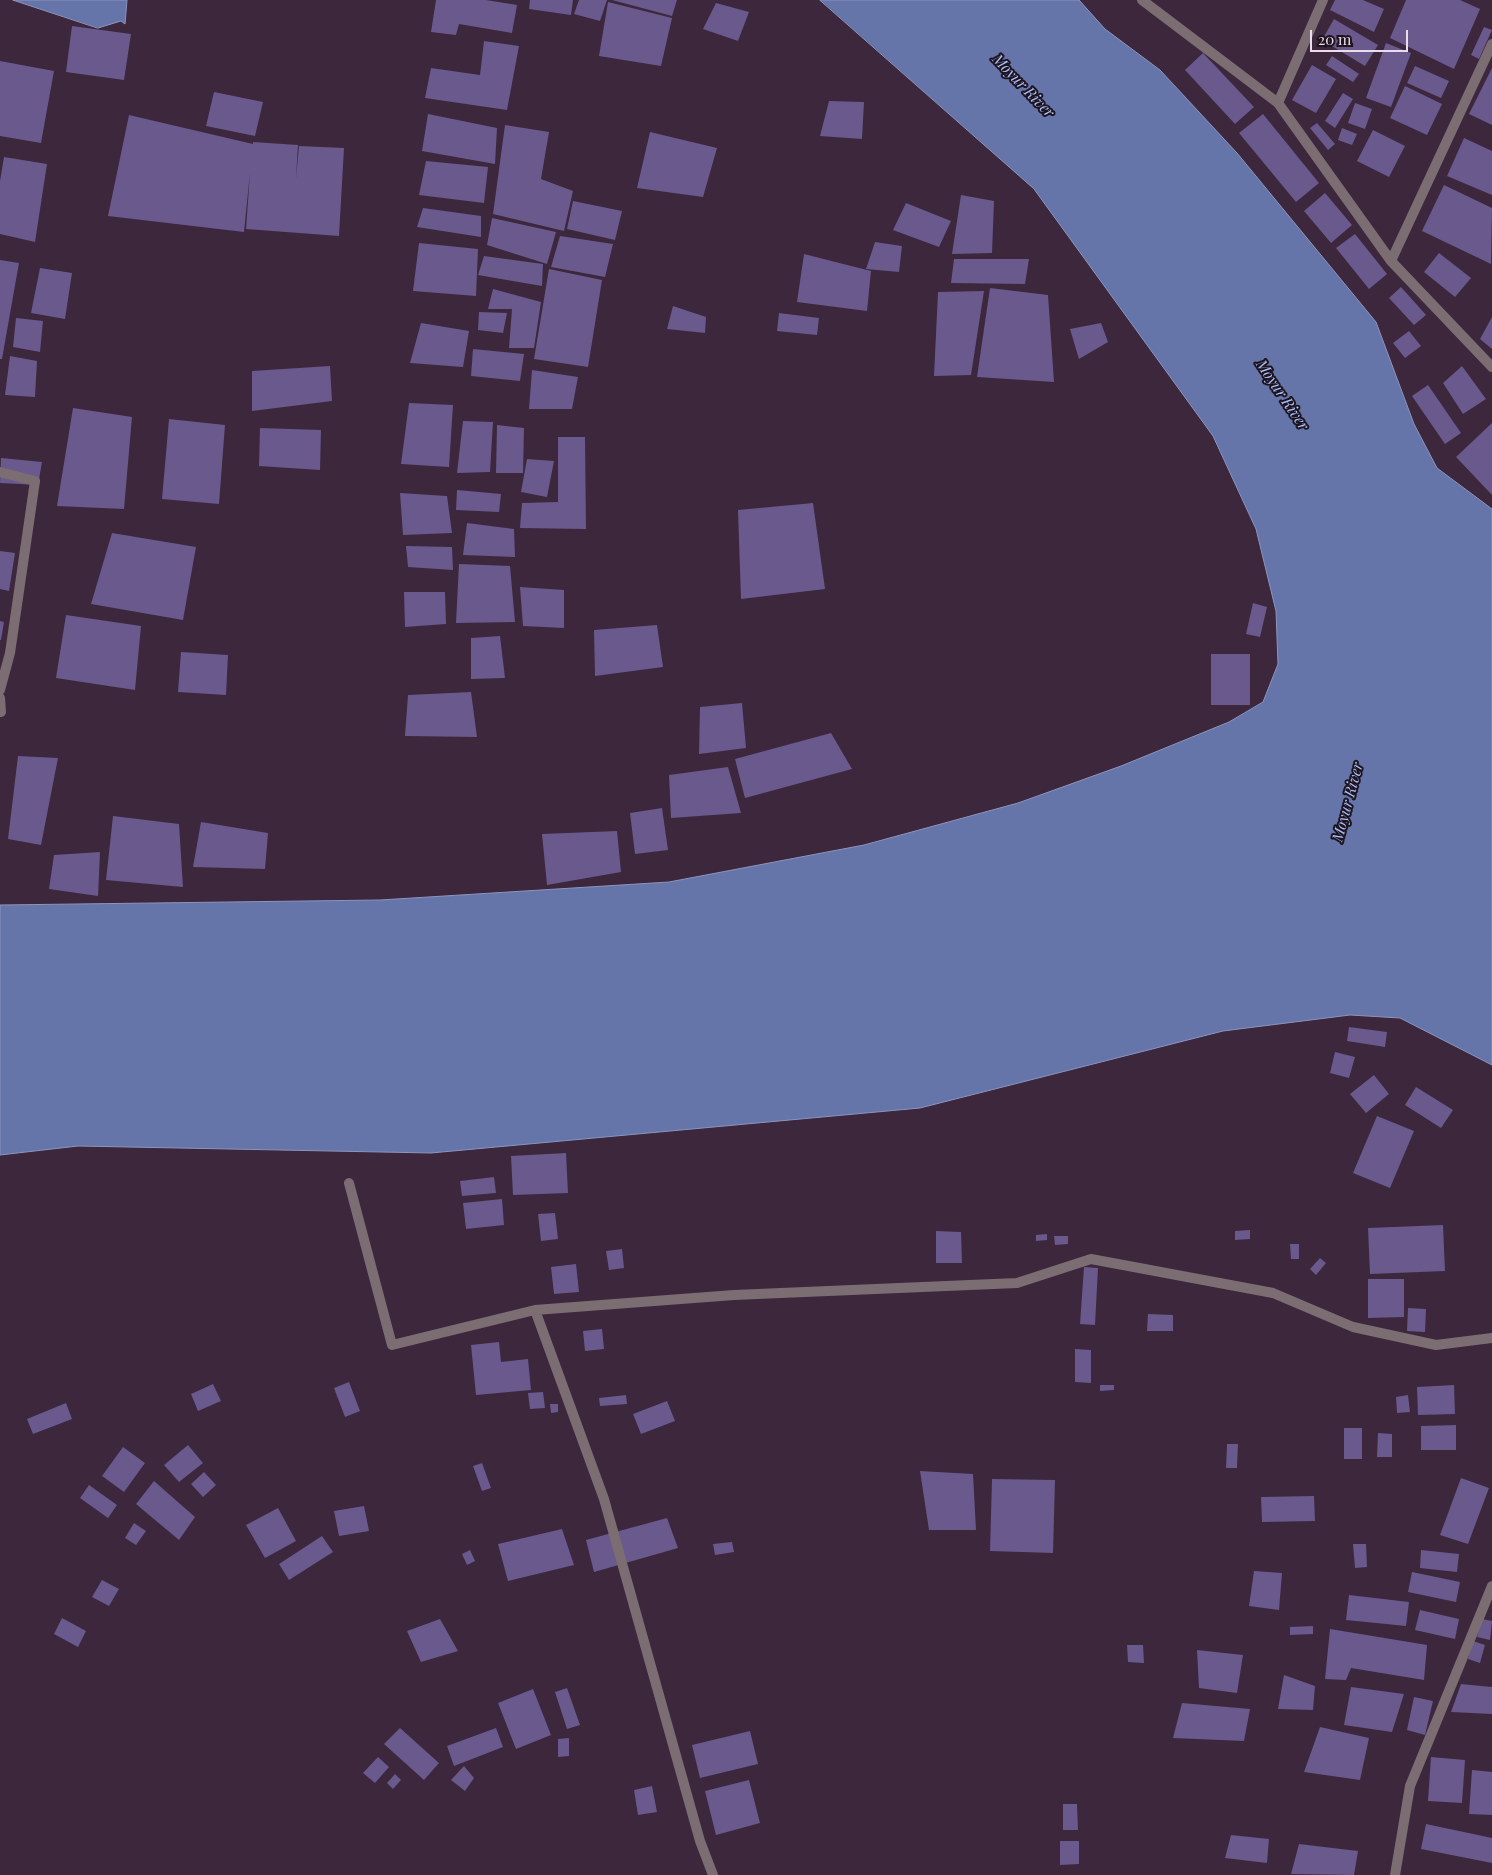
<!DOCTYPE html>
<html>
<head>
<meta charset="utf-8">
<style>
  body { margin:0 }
  #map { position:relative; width:1492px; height:1875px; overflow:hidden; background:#3c273d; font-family:"Playfair Display",serif }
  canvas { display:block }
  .scale { position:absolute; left:1310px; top:30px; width:98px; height:22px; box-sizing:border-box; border:2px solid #eadcea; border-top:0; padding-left:6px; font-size:15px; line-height:18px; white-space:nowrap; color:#eadcea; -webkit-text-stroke:4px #1d141e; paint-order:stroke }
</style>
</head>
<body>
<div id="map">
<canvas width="1492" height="1875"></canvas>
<div class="scale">20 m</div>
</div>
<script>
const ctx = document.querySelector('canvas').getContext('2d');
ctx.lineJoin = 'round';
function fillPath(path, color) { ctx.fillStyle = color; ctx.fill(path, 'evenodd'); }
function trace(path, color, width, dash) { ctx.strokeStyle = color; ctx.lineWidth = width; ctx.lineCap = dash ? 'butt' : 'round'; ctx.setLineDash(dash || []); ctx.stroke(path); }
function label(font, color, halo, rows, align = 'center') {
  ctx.font = font + ' "Playfair Display",serif'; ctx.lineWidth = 4; ctx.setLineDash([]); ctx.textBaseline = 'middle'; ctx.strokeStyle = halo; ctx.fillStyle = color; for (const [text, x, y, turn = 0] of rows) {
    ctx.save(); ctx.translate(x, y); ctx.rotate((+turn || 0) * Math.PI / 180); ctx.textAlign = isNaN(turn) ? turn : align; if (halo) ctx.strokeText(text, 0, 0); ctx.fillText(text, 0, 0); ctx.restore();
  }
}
const water = new Path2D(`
  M13,0H127L125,24L121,21L98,28Z
  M820,0H1079L1105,29L1160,70L1237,153L1376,322L1414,424L1437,468L1492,509V1065L1400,1018L1350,1015L1223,1031L920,1108L431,1153L78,1146L0,1155V905L380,900L669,882L864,845L1018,803L1121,766L1229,722L1263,702L1278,664L1276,611L1256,529L1213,436L1034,189Z`);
fillPath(water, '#6575aa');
trace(water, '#8d94bd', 1);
fillPath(new Path2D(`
  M436,0H486L517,5L512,33L459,24L456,35L431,32Z
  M530,0H573L571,15L529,9Z
  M579,0H607L600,21L574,14Z
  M612,0H677L672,16Z
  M1335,0H1363L1384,9L1374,32L1330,10Z
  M1406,0H1460L1480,9L1454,69L1390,38Z
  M608,2L672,18L661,66L599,56Z
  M716,3L749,12L738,41L703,29Z
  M1334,19L1378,45L1365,66L1322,40Z
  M72,26L131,34L124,80L66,72Z
  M1484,27L1492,30L1479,59L1471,55Z
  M484,41L519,46L507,110L425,98L431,68L480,75Z
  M1386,43L1411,53L1391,107L1366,98Z
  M1203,53L1254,107L1235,124L1185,70Z
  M1332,56L1359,74L1353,82L1326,65Z
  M0,61L54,71L41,143L0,136Z
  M1312,65L1336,79L1316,113L1292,100Z
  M1415,66L1449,81L1441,98L1407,83Z
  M1492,68V125L1469,114Z
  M1405,86L1442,104L1427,135L1390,118Z
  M214,92L263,102L255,136L206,126Z
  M1343,93L1353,99L1335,128L1325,121Z
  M829,101L864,102L862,139L820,136Z
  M1355,103L1372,109L1365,129L1348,123Z
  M428,114L497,128L495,164L422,151Z
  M1263,114L1319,183L1296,202L1239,133Z
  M129,115L253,144V142L298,145L296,179L299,146L344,148L339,236L246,229L250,173L244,232L108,216Z
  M1317,123L1335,144L1328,150L1310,128Z
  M505,125L549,132L541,179L573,191L564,231L493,214Z
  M1342,128L1357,134L1352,145L1338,140Z
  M1373,130L1405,146L1389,177L1357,161Z
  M650,132L717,148L703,197L637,188Z
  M1464,138L1492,151V195L1447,176Z
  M4,157L47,164L35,242L0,234V181Z
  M426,161L488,167L484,203L419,195Z
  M1444,185L1492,208L1491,264L1422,231Z
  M1325,193L1352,225L1331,243L1304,211Z
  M961,195L994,201L992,253L952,254Z
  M573,201L622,211L615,240L567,229Z
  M906,203L951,221L939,247L893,230Z
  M423,208L481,216V237L417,227Z
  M492,218L556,232L547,264L487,245Z
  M1355,234L1387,274L1369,289L1336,248Z
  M560,236L613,244L605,277L551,267Z
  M875,242L902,246L899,272L866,269Z
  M419,243L478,249L476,296L413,291Z
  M1439,253L1471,278L1455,297L1424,272Z
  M804,254L871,271L867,311L797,302Z
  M484,256L543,264L542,286L478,275Z
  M954,259H1029L1025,284L951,283Z
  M0,260L19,263L2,359H0Z
  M40,268L72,273L65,319L31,313Z
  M549,269L602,280L588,367L534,359Z
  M1401,287L1426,315L1414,325L1389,298Z
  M990,288L1048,295L1054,382L977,377Z
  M493,289L541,302L534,348H509L512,309H488Z
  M984,291L971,375L934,376L938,292Z
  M673,306L706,317L705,333L667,329Z
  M479,312L507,313L503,333L478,330Z
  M779,313L819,318L817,335L777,331Z
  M1492,317V349L1480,339Z
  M16,318L43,321L40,352L13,347Z
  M421,323L469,331L463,367L410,363Z
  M1101,323L1108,342L1079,359L1070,329Z
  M1409,331L1421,346L1405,358L1393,343Z
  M473,349L524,354L520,381L471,376Z
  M10,356L37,361L35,397L5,395Z
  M330,366L332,401L252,411V371Z
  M1462,366L1486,399L1463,414L1443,383Z
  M532,370L578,377L572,409H529Z
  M1428,385L1461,433L1445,444L1412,396Z
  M409,403L453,405L449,467L401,464Z
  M73,408L132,417L124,509L57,506Z
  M169,419L225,425L219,504L162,499Z
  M463,421L493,422L490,472L457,473Z
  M1492,423V495L1456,457Z
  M497,425L524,428L523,473H496Z
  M260,428L321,430L320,470L259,466Z
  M558,437H585L586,529L520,528L522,503L558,502Z
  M1,458L42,462L38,485L0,483Z
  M527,459L554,461L547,497L521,492Z
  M457,490L501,494L499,512L456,510Z
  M400,493L447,496L452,533L403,535Z
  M813,503L825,589L741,599L738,510Z
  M467,523L514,529L515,557L463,555Z
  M112,533L196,547L183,620L91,604Z
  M406,546L452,547L453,570L408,567Z
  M0,551L15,553L9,591L0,589Z
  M459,564L510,566L515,622L456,623Z
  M520,587L564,590V628L523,626Z
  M404,592H445L446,624L405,627Z
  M1253,603L1267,607L1260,637L1246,634Z
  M66,615L141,626L135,690L56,678Z
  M0,621L4,622L1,640H0Z
  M657,625L663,667L595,676L594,630Z
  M500,636L505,678L471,679V638Z
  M181,652L228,655L226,695L178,692Z
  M1211,654H1250V705H1211Z
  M471,692L477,737L405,736L408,695Z
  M742,703L746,748L699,754L700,707Z
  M831,733L852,769L745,798L735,759Z
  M18,756L58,758L41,845L8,839Z
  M728,767L741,813L671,818L669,775Z
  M662,808L668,850L635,854L630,813Z
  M113,816L179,824L183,887L106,880Z
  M201,822L268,833L265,869L193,867Z
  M617,831L621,872L547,885L542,834Z
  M100,852L98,896L49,889L54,855Z
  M1349,1027L1387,1032L1385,1047L1347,1041Z
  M1335,1052L1355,1057L1349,1078L1330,1073Z
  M1374,1075L1389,1094L1366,1113L1350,1094Z
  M1416,1087L1453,1110L1441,1128L1405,1105Z
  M1377,1116L1414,1131L1390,1188L1353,1173Z
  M566,1153L568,1193L513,1195L511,1156Z
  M494,1177L496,1193L462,1196L460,1181Z
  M502,1199L504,1225L466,1229L463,1203Z
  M555,1213L558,1239L541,1241L538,1214Z
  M1443,1225L1445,1271L1370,1274L1368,1228Z
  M1250,1230V1239L1235,1240V1231Z
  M936,1231L961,1232L962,1263H936Z
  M1047,1234V1240L1036,1241V1235Z
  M1054,1236H1068V1244L1055,1245Z
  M1290,1244H1299V1259H1291Z
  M622,1249L624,1268L609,1270L606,1251Z
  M1320,1258L1326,1263L1316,1275L1310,1269Z
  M576,1264L579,1292L554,1294L551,1267Z
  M1084,1267L1098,1268L1095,1325L1080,1324Z
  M1368,1279H1404V1317L1368,1318Z
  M1408,1308L1426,1309L1425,1332L1407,1331Z
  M1148,1314L1173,1315V1331H1147Z
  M602,1329L604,1349L585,1351L583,1331Z
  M499,1342L501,1362L528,1359L531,1390L476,1395L471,1345Z
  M1075,1349L1091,1350V1383L1075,1382Z
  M349,1382L360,1411L345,1417L334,1388Z
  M213,1384L221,1401L198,1411L191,1394Z
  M1100,1385H1114V1390L1100,1391Z
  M1454,1385L1455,1414L1418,1415L1417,1387Z
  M543,1392L545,1408L530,1409L528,1393Z
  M626,1395L627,1404L600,1406L599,1398Z
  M1408,1395L1410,1412L1397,1413L1396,1397Z
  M667,1401L675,1421L641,1434L633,1414Z
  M66,1403L72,1419L33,1434L27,1419Z
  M550,1404H558V1412L551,1413Z
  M1456,1425V1450H1421V1426Z
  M1344,1428H1362V1459H1344Z
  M1378,1433L1392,1434V1457H1377Z
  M1227,1444H1238L1237,1468H1226Z
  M188,1445L203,1463L179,1482L164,1465Z
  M123,1447L145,1463L124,1492L102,1476Z
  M482,1463L491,1488L482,1491L473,1466Z
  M920,1471L973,1474L976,1530H929Z
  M204,1472L216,1485L203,1497L191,1484Z
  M1461,1478L1489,1488L1468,1544L1440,1535Z
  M992,1479L1055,1480L1053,1553L990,1551Z
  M154,1481L195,1517L179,1540L136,1504Z
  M89,1485L117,1505L108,1518L80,1498Z
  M1314,1496L1315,1521L1262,1522L1261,1497Z
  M364,1506L369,1531L339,1536L334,1511Z
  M278,1508L296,1541L265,1558L246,1525Z
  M667,1518L678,1548L594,1572L586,1540Z
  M134,1523L146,1531L136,1545L125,1538Z
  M562,1529L574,1565L508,1581L498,1544Z
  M322,1536L333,1552L289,1580L279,1564Z
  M732,1542L734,1552L715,1555L713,1544Z
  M1353,1544H1366L1367,1567L1355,1568Z
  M470,1550L475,1561L467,1565L462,1554Z
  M1421,1550L1459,1554L1457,1572L1420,1568Z
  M1254,1571L1282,1573L1279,1610L1249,1606Z
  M1412,1572L1460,1582L1456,1602L1408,1592Z
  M102,1580L119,1589L109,1606L92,1597Z
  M1349,1595L1409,1602L1406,1626L1346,1620Z
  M1420,1610L1459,1619L1455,1639L1415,1630Z
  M62,1618L86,1631L78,1647L54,1634Z
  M440,1619L458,1651L421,1662L407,1631Z
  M1482,1619L1492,1621L1490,1640L1477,1637Z
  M1313,1626V1634L1290,1635V1627Z
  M1330,1629L1427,1645L1424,1680L1351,1668L1346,1680L1325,1679Z
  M1473,1641L1485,1645L1480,1663L1468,1659Z
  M1127,1645H1143L1144,1663L1128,1662Z
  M1197,1650L1243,1655L1237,1693L1199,1688Z
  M1284,1675L1315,1686L1313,1710L1278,1709Z
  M1461,1684L1492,1687V1714L1451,1712Z
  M1351,1687L1404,1694L1392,1732L1344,1725Z
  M567,1688L580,1725L567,1729L555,1692Z
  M533,1689L551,1735L516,1749L498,1703Z
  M1414,1697L1433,1701L1425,1735L1407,1730Z
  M1182,1703L1250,1709L1244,1741L1173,1738Z
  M1320,1727L1369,1738L1360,1780L1304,1772Z
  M400,1728L439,1763L424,1780L384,1744Z
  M496,1728L503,1747L454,1766L447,1746Z
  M750,1731L758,1764L700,1778L692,1745Z
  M569,1738V1756L558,1757V1739Z
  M378,1757L389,1767L375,1783L363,1773Z
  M1431,1757L1465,1760L1462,1803L1428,1801Z
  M464,1766L474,1778L465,1791L451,1780Z
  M1472,1770L1492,1772V1815L1469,1814Z
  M395,1774L401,1780L393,1789L387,1783Z
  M749,1780L760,1823L716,1835L705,1791Z
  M652,1786L657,1812L638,1815L634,1790Z
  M1063,1804H1077L1078,1830H1063Z
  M1426,1824L1492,1838V1863L1421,1849Z
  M1231,1835L1269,1839L1267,1863L1225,1858Z
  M1060,1841H1079V1864L1060,1865Z
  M1299,1844L1358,1851L1354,1875L1291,1874Z`), '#69598d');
trace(new Path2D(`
  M1142,0L1278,103L1391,261L1492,367
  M1278,103L1323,0
  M1391,261L1492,44
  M0,472L35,481L10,653L0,690
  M0,698L1,712
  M349,1183L392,1345L535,1310L604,1499L700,1841L713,1875
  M535,1310L734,1295L1017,1283L1091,1259L1273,1293L1353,1327L1436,1345L1492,1338
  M1395,1875L1410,1786L1492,1586`), '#7c6d73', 10);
label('italic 15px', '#acc0fe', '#1d141e', [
  ["Moyur River",1023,86,46],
  ["Moyur River",1282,395,56],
  ["Moyur River",1348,802,-75]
]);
</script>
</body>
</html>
